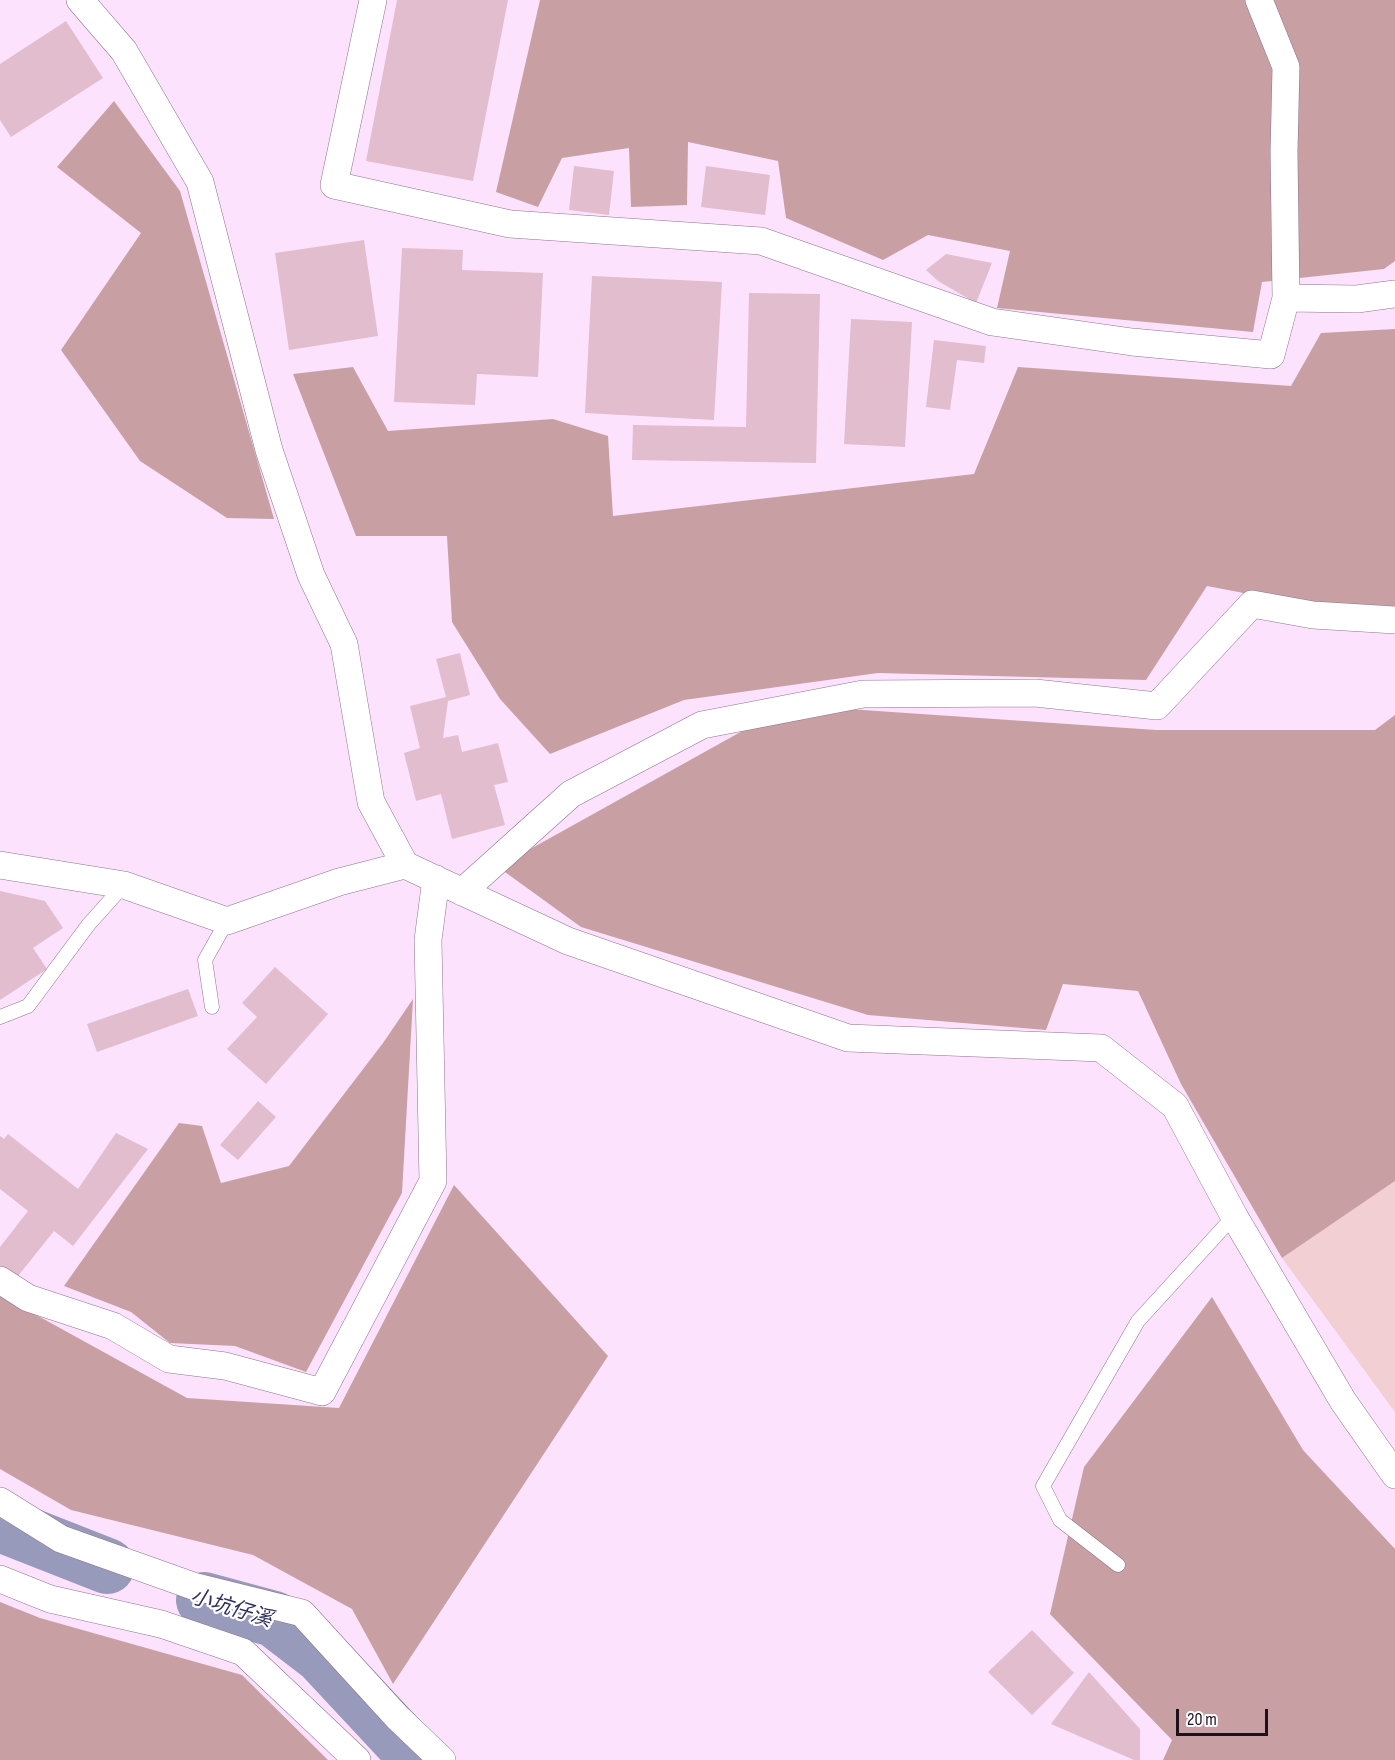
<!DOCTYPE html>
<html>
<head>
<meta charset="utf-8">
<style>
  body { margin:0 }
  #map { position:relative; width:1395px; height:1760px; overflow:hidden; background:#fde2fd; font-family:"Sofia Sans Condensed",sans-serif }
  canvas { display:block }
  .scale { position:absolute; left:1176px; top:1709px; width:92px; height:27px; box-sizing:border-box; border:3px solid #1b121b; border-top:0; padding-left:8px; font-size:18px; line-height:21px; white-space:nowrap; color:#1b121b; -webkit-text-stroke:4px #fff; paint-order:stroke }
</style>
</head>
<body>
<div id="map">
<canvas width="1395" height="1760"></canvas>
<div class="scale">20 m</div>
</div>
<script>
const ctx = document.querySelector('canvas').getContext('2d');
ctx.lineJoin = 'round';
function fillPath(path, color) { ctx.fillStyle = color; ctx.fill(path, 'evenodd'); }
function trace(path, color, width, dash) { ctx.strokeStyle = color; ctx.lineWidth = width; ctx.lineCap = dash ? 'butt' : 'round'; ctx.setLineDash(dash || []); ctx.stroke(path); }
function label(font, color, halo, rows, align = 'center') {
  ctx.font = font + ' "Sofia Sans Condensed","Noto Sans TC",sans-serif'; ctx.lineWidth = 4.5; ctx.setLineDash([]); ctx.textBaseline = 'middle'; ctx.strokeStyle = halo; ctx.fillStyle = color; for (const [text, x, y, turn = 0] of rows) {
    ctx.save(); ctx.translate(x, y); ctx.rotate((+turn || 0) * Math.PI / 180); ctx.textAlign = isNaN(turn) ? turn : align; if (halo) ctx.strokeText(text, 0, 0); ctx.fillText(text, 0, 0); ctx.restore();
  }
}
fillPath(new Path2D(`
  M1395,1181V1412L1282,1258Z`), '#f1cfd2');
fillPath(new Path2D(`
  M540,0H1395V261L1384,269L1262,282L1253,332L997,308L1010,251L928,235L883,260L786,218L778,161L688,142L687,205L631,207L629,148L562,158L538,207L496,192Z
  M114,101L180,191L274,519L227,518L140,461L61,350L141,233L57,167Z
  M1395,329V622L1207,586L1146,680L878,673L684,700L550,754L500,699L452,622L447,536H356L293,374L353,367L388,431L553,419L608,436L613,516L974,474L1018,367L1291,386L1321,333Z
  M789,705L1156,730H1375L1395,715V1181L1282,1258L1181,1084L1138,991L1063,984L1046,1030L868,1015L581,927L498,867Z
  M413,999L402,1193L306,1372L235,1346L170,1343L131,1312L64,1286L179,1123L202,1126L221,1183L289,1166L383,1043Z
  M454,1185L608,1356L393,1684L352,1609L253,1555L71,1510L0,1469V1295L187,1398L339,1408Z
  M1212,1297L1303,1450L1395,1549V1760H1163L1172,1740L1050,1614L1084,1467Z
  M0,1602L40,1618L242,1675L328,1760H0Z`), '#c8a0a4');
trace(new Path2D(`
  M0,1524L107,1566
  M204,1600L274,1619L321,1655L419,1760`), '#989abb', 56);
fillPath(new Path2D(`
  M397,0H508L473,181L366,161Z
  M66,21L103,78L11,137L0,120V64Z
  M574,166L614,171L609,215L569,210Z
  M706,166L770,175L765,215L701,207Z
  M364,240L378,336L289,350L275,253Z
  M402,248L463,250L462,270L543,273L538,377L477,374L475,405L394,402Z
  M946,254L992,263L976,303L938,281L926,270Z
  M592,276L722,282L714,420L585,413Z
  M749,293L820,294L816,463L632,460L633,425L746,427Z
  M851,319L912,322L905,447L844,444Z
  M934,340L986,346L984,363L957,360L950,410L926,407Z
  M460,653L470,695L448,701L443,738L458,735L462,752L498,743L508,782L494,785L505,825L452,839L441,794L416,801L404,753L420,748L410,706L446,697L436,659Z
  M0,891L45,901L63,928L33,948L47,969L0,1000Z
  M275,967L328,1014L266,1084L227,1049L257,1017L242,1003Z
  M188,989L198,1016L97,1052L87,1024Z
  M258,1101L276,1117L238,1160L220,1145Z
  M116,1133L148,1149L73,1246L54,1231L14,1281L0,1271V1247L28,1211L0,1189V1136L4,1139L8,1134L78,1189Z
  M1032,1630L1074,1673L1032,1715L988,1672Z
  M1089,1672L1140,1729V1760H1134L1051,1724Z`), '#e1bdce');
const lane = new Path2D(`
  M212,1007L205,960L227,921
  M0,1017L28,1006L89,924L124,885
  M1118,1565L1060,1520L1043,1486L1138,1321L1234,1216`);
const street = new Path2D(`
  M80,0L124,51L200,182L269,450L311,575L344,644L371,802L405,865L568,941L848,1038L1101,1048L1175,1106L1234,1216L1343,1401L1395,1475
  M373,0L334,185L510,224L761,241L992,322L1132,342L1271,355L1286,298L1284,152L1286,67L1259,0
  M1286,298L1357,299L1395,294
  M0,865L124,885L227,921L339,882L405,865
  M462,892L571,794L702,725L863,694L1035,693L1157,706L1252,604L1313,615L1395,620
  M0,1280L28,1298L113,1326L169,1359L225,1366L322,1392L433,1181L428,940L436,879
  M0,1501L61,1539L193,1586L302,1613L397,1717L442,1760
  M0,1579L50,1599L161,1624L243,1652L357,1760`);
trace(lane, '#8c748c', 15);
trace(street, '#8c748c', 28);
trace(lane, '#fff', 14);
trace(street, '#fff', 27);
label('italic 21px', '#30305d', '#fff', [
  ["小坑仔溪",231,1609,17]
]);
</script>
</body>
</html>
